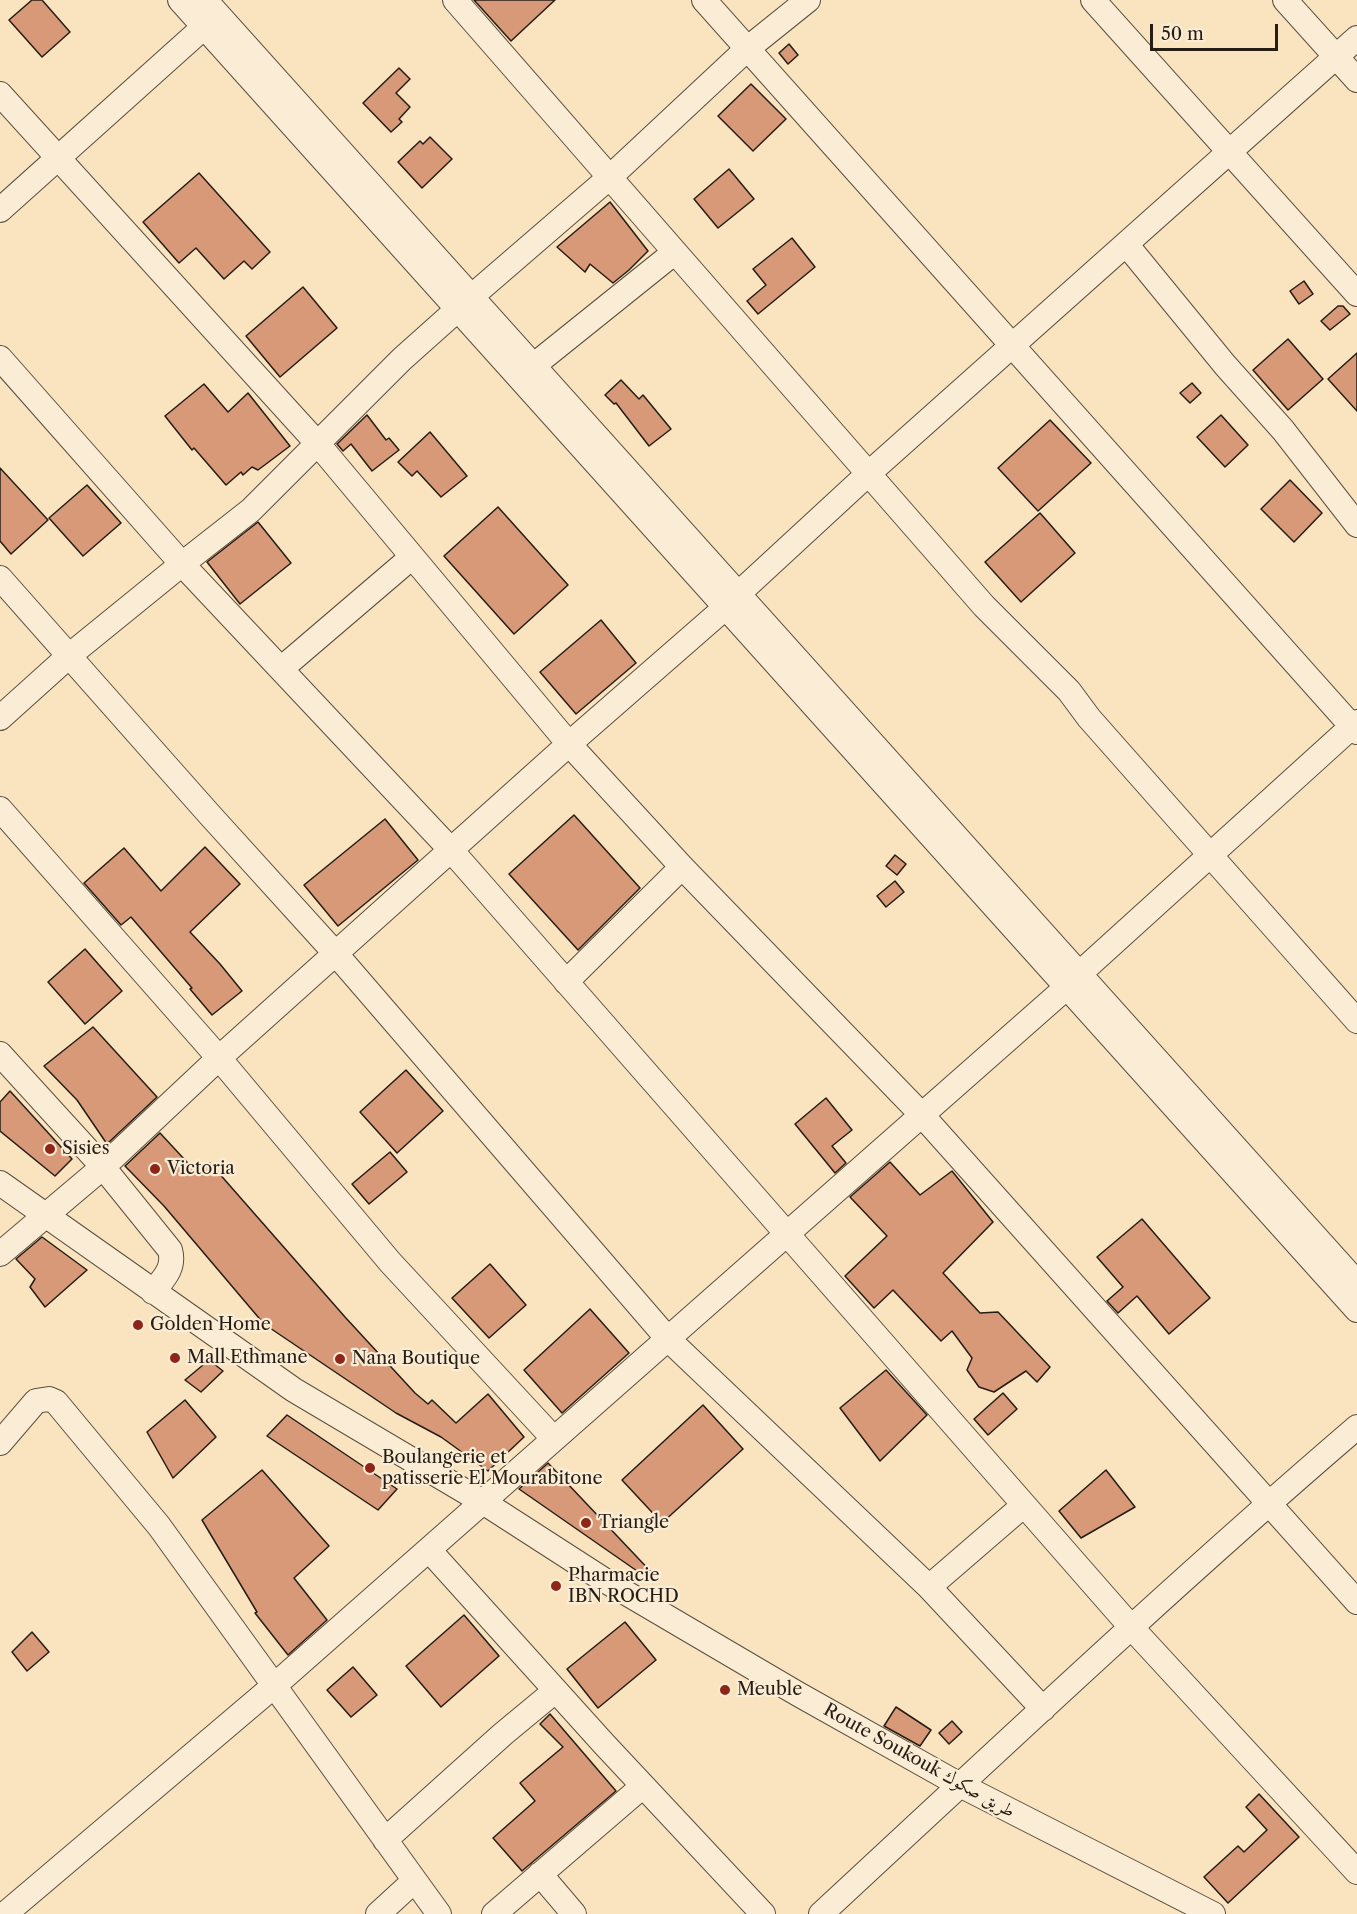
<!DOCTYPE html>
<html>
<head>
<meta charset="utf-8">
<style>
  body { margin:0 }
  #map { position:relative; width:1357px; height:1914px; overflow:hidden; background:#f9e4bf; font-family:"Libre Caslon Text",serif }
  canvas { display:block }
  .scale { position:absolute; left:1150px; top:24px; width:128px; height:27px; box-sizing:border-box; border:3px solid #261d15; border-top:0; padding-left:8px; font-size:18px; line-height:21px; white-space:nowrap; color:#261d15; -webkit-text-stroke:4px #fbedd5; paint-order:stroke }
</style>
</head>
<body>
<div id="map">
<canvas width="1357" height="1914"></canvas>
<div class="scale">50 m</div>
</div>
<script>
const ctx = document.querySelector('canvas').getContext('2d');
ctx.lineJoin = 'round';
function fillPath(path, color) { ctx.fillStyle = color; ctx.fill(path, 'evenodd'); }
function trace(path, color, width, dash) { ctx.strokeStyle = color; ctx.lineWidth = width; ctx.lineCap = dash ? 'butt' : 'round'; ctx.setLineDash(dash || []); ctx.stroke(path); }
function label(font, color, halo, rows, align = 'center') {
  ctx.font = font + ' "Libre Caslon Text",Amiri,serif'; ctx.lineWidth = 4.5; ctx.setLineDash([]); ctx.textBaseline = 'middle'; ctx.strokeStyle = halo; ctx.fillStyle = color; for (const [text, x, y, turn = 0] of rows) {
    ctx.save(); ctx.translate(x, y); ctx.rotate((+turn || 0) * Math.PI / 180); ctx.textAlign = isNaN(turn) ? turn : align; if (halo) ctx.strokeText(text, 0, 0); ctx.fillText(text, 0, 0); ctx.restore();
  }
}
const building = new Path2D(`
  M32,0H42L70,32L42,57L9,20Z
  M474,0H555L511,41Z
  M789,44L798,55L788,64L779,53Z
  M399,68L410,79L396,93L410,107L399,119L402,122L391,132L363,103Z
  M751,84L786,119L753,151L718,116Z
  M430,137L452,159L422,188L398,162L420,141L423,144Z
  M729,169L754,199L718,228L694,199Z
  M199,173L270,252L252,269L244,261L224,279L196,248L179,263L143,222Z
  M610,202L648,251L629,270L613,283L590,264L585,272L557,247Z
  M792,238L815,267L758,314L747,301L766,285L753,269Z
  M1304,281L1313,294L1299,304L1290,291Z
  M303,287L337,328L280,377L246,336Z
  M1338,306H1343L1350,314L1330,330L1321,321Z
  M1288,339L1323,379L1288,410L1253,370Z
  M1357,353V411L1328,379Z
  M621,380L639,399L643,395L671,429L649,446L616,403L614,404L605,395Z
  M1192,383L1201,393L1190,403L1180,393Z
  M204,384L228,412L248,393L290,446L258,470L252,467L243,475L241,472L226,485L194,448L192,450L165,416Z
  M367,415L386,440L389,438L399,450L372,471L351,444L343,451L337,444Z
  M1221,415L1248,445L1225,467L1197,437Z
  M1050,420L1091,463L1038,511L998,468Z
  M430,432L467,476L441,497L417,471L412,476L398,462Z
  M0,468L48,520L11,554L0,541Z
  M1290,480L1322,513L1294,542L1261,509Z
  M87,485L121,523L83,556L49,518Z
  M498,507L568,585L514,634L444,556Z
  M1040,513L1075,553L1021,602L985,562Z
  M258,522L291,563L240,604L207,562Z
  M601,620L636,663L576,714L540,672Z
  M574,815L640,888L578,950L509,874Z
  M385,819L418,860L338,926L304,885Z
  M205,847L240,884L190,932L220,964L242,991L212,1015L190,989L192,988L131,917L121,925L84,883L124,848L161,891Z
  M895,855L906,864L897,875L886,866Z
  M895,881L904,892L886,907L877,896Z
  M85,949L122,991L85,1024L48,982Z
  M93,1027L157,1097L107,1144L77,1100L44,1066Z
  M406,1070L443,1111L397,1153L360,1112Z
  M10,1091L72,1159L55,1176L0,1131V1102Z
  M826,1098L852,1130L832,1146L846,1163L835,1173L795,1124Z
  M160,1133L198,1174L210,1163L345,1317L415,1393L428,1404L432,1400L456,1423L488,1394L524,1437L488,1471L441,1437L396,1413L264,1324L164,1206L125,1166Z
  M390,1152L407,1172L369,1204L352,1184Z
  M890,1162L920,1195L952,1171L993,1222L943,1273L980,1313L998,1312L1050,1367L1037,1382L1026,1371L994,1392L979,1387L967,1370L972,1358L952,1331L941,1341L893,1290L874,1308L845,1276L887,1236L850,1197Z
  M1142,1219L1210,1298L1169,1334L1137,1296L1118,1313L1107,1301L1123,1287L1097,1257Z
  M42,1237L87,1270L45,1307L30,1287L35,1279L16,1259Z
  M490,1264L526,1305L489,1338L452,1298Z
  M590,1309L629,1353L562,1413L524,1370Z
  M209,1360L223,1371L201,1392L185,1380Z
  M886,1370L927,1415L880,1461L840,1408Z
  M1003,1393L1017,1409L988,1435L974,1419Z
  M185,1400L216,1437L173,1478L147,1432Z
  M703,1405L743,1449L662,1523L622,1480Z
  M287,1415L397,1489L378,1510L267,1436Z
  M548,1463L654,1575L650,1580L519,1489Z
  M262,1470L329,1546L294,1578L327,1620L288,1655L255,1613L257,1612L202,1520Z
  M1106,1470L1135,1507L1081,1538L1059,1511Z
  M464,1615L499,1656L441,1707L406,1666Z
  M625,1622L656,1660L598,1708L567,1669Z
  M32,1632L49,1652L27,1671L12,1652Z
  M353,1667L377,1695L351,1717L327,1690Z
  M896,1707L931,1730L920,1746L884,1726Z
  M550,1714L616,1791L522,1871L493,1838L535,1801L520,1783L563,1747L540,1724Z
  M952,1721L962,1732L949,1744L939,1733Z
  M1259,1794L1299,1837L1228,1903L1204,1877L1238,1846L1244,1852L1267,1830L1246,1807Z`);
fillPath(building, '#d89979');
trace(building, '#261d15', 1.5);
const minor = new Path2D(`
  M180,0L1357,1310
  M205,0L1357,1283
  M455,0L984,606L1069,691L1089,718L1357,1021
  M704,0L1357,732
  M1093,0L1357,294
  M1285,0L1357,80
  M0,94L318,444L569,744L682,867L921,1114L1357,1602
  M0,210L204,27
  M1126,244L1225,365L1283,430L1357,525
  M471,297L610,177L747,49L808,0
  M0,358L182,564L451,850L1131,1627L1357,1872
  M533,366L675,252
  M0,578L209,814L336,954L668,1339L929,1587L1043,1709
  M738,594L868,474L1357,38
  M281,669L412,557
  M0,718L70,655L182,564L251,510L402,359L458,309
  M0,809L219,1058L390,1262L554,1439
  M1079,974L1357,722
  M566,982L682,867
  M0,1054L103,1167L170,1250C175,1268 164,1278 153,1292
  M0,1183L294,1390L483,1502L604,1580L798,1694L960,1785L1213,1914
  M0,1254L103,1167L219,1058L569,744L726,607
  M0,1443L36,1401L49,1399L56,1402L159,1526L439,1914
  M429,1550L604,1744L763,1914
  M929,1587L1024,1505
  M385,1840L503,1734L555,1691
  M540,1874L574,1914
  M5,1914L275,1685L1067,987
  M378,1914L414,1881
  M494,1914L643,1786
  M821,1914C998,1750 1174,1584 1357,1427`);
trace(minor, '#5b4f40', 26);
trace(minor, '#fbedd5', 24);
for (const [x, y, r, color] of [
  [50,1149,6,"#8f2418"],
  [155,1169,6,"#8f2418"],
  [138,1325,6,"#8f2418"],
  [175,1358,6,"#8f2418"],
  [340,1359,6,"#8f2418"],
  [370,1468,6,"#8f2418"],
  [586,1523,6,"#8f2418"],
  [556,1586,6,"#8f2418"],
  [725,1690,6,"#8f2418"]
]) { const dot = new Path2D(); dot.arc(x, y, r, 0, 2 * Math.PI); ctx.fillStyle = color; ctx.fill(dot); trace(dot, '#fbedd5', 2); }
label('18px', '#261d15', '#fbedd5', [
  ["Sisies",62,1149],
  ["Victoria",167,1169],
  ["Golden Home",150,1325],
  ["Mall Ethmane",187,1358],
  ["Nana Boutique",352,1359],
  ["Boulangerie et",382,1458],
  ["patisserie El Mourabitone",382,1479],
  ["Triangle",598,1523],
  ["Pharmacie",568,1576],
  ["IBN ROCHD",568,1597],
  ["Meuble",737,1690]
], 'left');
label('18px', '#261d15', '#fbedd5', [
  ["Route Soukouk طريق صكوك",919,1761,29]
]);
</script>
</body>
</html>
